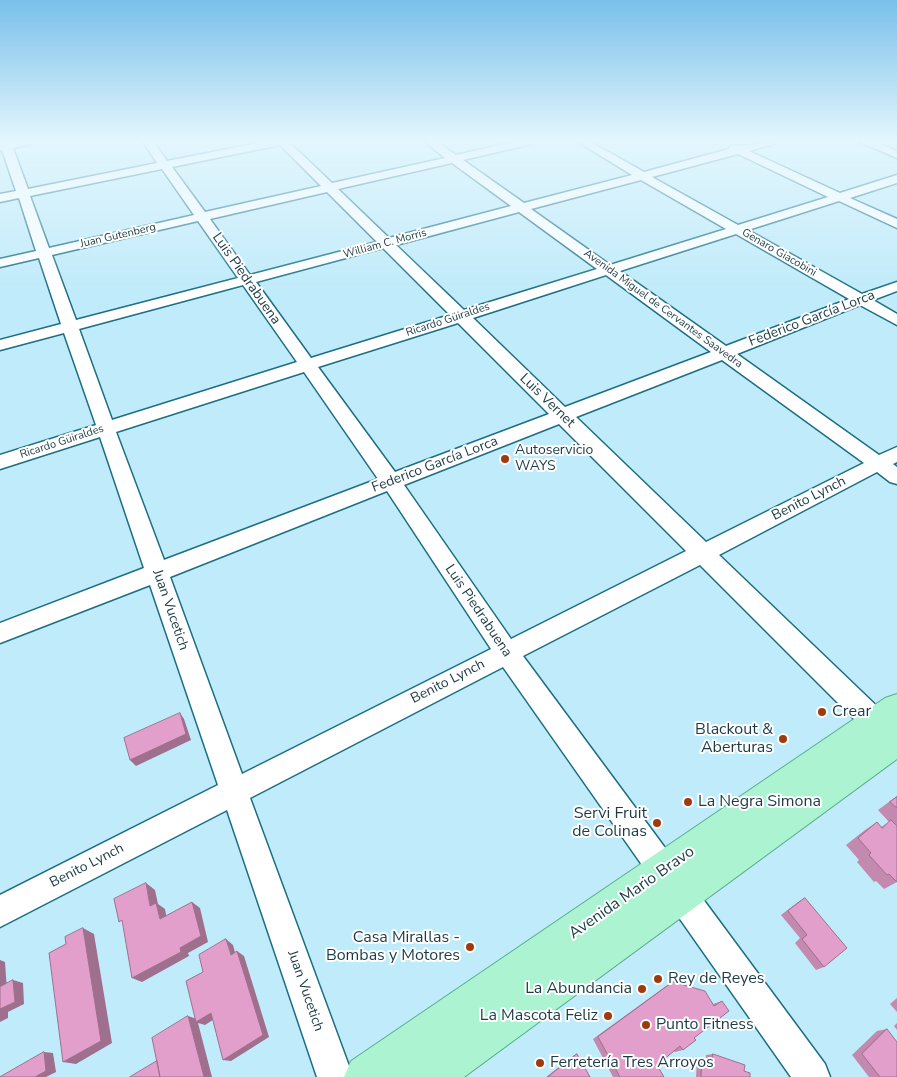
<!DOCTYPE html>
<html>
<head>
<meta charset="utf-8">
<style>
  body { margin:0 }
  canvas { display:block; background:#c0ebfa }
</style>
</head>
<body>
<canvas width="897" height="1077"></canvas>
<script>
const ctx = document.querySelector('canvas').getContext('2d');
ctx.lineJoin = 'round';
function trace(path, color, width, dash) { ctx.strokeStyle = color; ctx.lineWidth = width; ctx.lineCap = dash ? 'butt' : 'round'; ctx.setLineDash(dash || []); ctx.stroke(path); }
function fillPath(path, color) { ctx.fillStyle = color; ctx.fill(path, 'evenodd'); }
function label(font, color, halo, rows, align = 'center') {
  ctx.font = font + ' "Nunito Sans",sans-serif'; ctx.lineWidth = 4; ctx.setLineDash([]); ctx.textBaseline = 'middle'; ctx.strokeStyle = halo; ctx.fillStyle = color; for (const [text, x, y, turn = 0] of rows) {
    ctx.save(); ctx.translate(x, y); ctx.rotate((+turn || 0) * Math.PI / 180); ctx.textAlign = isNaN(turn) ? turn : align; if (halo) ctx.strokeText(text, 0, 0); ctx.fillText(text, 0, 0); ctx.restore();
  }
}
const minor = new Path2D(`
  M0,142H31L30,144L13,148L28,189L157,163L143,142H154L167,161L263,142H289L332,183L445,158L425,142H437L456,155L513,142H533L532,144L463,160L524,203L632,175L578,142H591L644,172L729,149L730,146C735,145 738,146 742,146C754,145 763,142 775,142L774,144L749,151L840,193L897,175V183L850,198L897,219V228L839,201L748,230L862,294L897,282V291L873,300L897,314V325L860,305L737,354L879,455L897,447V462L893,464L897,467V484L890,482L877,472L719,555L885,714L889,723L885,732L876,735L867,732L700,565L523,656L825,1064L830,1077H791L503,667L250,798L353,1077H317L227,810L0,927V895L218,785L150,585L0,643V623L144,568L100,437L0,469V455L96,425L64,333L0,350V340L61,324L39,258L0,267V259L36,251L19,198L0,202V194L16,191L2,150H0ZM280,145L321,186L205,212L172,167ZM738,154L828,197L738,225L652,177ZM452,163L511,206L389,238L338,189ZM162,169L194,215L49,248L30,196ZM641,180L726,229L610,265L531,209ZM327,192L377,242L250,275L210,219ZM519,212L597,269L464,310L396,245ZM198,221L238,278L76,320L52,255ZM736,234L849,299L726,346L620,271ZM383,248L450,315L311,358L256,282ZM606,275L711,352L565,407L473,318ZM243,285L297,362L112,420L79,329ZM458,323L549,414L395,472L318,367ZM722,360L864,463L706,542L576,417ZM304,372L378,479L164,560L116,432ZM559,424L686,551L511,639L404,485ZM387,491L491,649L242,774L170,577Z
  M860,142H875L897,151V158Z`);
const major = new Path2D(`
  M897,694V759L464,1077H344L351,1061L885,698Z`);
trace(minor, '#1c6e84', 3);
trace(major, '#55ae8c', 2);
fillPath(minor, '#fff');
fillPath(major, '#acf4d1');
fillPath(new Path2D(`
  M897,796V882L884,889L876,881L874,882L857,862L859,860L846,845L865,830L877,822L881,827L889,822L878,810Z
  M805,898L824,967L816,970L795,943L800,938L781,915L798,902Z
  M673,982L713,1004L722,1001L694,1038L683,1050L675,1052L674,1051L657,1065L664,1077H613L593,1039L666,986Z
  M897,998V1012L890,1004Z
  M897,1023V1030L894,1026Z
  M887,1029L897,1077H869L852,1055L877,1031Z
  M577,1054L590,1077H546L573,1056Z
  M713,1054L744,1071L750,1077H696L697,1060L702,1059L706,1060V1055Z`), '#c389af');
fillPath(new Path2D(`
  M180,713L184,719L191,740L136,766L130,760Z
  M146,883L155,890L158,904L165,909L168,925L160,919L150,906Z
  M192,902L200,908L208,942L188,953L189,956L142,982L132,978Z
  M83,928L94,934L112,1043L76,1064L63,1062Z
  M226,939L233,945L237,960L231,955Z
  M237,951L244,956L269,1037L231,1061L223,1060Z
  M0,960L5,962L7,991L0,989Z
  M13,980L23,983L24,1004L8,1012V1018L0,1022V1009Z
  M211,1013L219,1016L205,1025L198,1023L212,1077H204L188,1016L197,1019Z
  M44,1052L53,1053L56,1072L46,1077H35Z`), '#9f6f8e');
const building = new Path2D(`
  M180,713L186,734L130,760L124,738Z
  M897,797V808L890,802Z
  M891,820L897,826V882L889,874L887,875L869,855L871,853L858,838L877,822L882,828Z
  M146,883L150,906L156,903L160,919L192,902L201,936L180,948L181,952L132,978L122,920L119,922L114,899Z
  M805,898L847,948L824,967L802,939L807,935L788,911Z
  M83,928L101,1041L63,1062L49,953L66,944L65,937Z
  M226,939L231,955L237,951L263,1035L223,1060L211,1013L196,1022L186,981L203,972L199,955Z
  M13,980L15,1002L0,1009V987Z
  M673,982L705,991L714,1006L722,1001L729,1011L694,1038L696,1040L683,1050L680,1046L657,1065L664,1077H620L598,1037Z
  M188,1016L204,1077H160L152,1038Z
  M887,1029L897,1042V1077H880L862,1054Z
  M44,1052L46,1071L35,1077H0Z
  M577,1054L590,1077H548Z
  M713,1054L745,1065L744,1071L750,1073V1077H701L702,1059L712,1062Z
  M157,1061L160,1077H130Z`);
fillPath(building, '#e39fcb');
trace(building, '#9f6f8e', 1);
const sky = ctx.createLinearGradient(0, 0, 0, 293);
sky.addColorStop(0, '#79c0ea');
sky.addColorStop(0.48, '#e3f6fd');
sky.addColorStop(1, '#e3f6fd00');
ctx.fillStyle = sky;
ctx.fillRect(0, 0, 897, 293);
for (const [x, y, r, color] of [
  [505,459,5,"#9f3a0c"],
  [822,712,5,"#9f3a0c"],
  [783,739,5,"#9f3a0c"],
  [688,802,5,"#9f3a0c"],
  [657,823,5,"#9f3a0c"],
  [470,947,5,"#9f3a0c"],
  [658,979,5,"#9f3a0c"],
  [642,989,5,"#9f3a0c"],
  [608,1016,5,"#9f3a0c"],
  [646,1025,5,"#9f3a0c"],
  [540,1063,5,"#9f3a0c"]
]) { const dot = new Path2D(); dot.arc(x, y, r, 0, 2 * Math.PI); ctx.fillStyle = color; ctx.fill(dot); trace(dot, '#fff', 2); }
label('11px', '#1c3b45', '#fff', [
  ["Juan Gutenberg",118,236,-13],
  ["William C. Morris",385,244,-15],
  ["Genaro Giacobini",779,253,30],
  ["Avenida Miguel de Cervantes Saavedra",663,309,36],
  ["Ricardo Güiraldes",448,320,-18],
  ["Ricardo Güiraldes",62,442,-18]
]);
label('14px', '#1c3b45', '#fff', [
  ["Luis Piedrabuena",246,279,55],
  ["Federico García Lorca",812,319,-21],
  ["Luis Vernet",547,401,44],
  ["Federico García Lorca",435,465,-21],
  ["Benito Lynch",809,499,-27],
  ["Juan Vucetich",170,610,71],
  ["Luis Piedrabuena",478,611,56],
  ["Benito Lynch",448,682,-27],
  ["Benito Lynch",87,866,-27],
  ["Juan Vucetich",305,991,71]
]);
label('14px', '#1c3b45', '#fff', [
  ["Autoservicio",515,451],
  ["WAYS",515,467]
], 'left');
label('16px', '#1c3b45', '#fff', [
  ["Crear",832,712],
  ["Blackout &",773,730,"right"],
  ["Aberturas",773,748,"right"],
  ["La Negra Simona",698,802],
  ["Servi Fruit",647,814,"right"],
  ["de Colinas",647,832,"right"],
  ["Casa Mirallas -",460,938,"right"],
  ["Bombas y Motores",460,956,"right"],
  ["Rey de Reyes",668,979],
  ["La Abundancia",632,989,"right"],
  ["La Mascota Feliz",598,1016,"right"],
  ["Punto Fitness",656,1025],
  ["Ferretería Tres Arroyos",550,1063]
], 'left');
label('16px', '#1c3b45', '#fff', [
  ["Avenida Mario Bravo",632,893,-35]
]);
</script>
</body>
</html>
